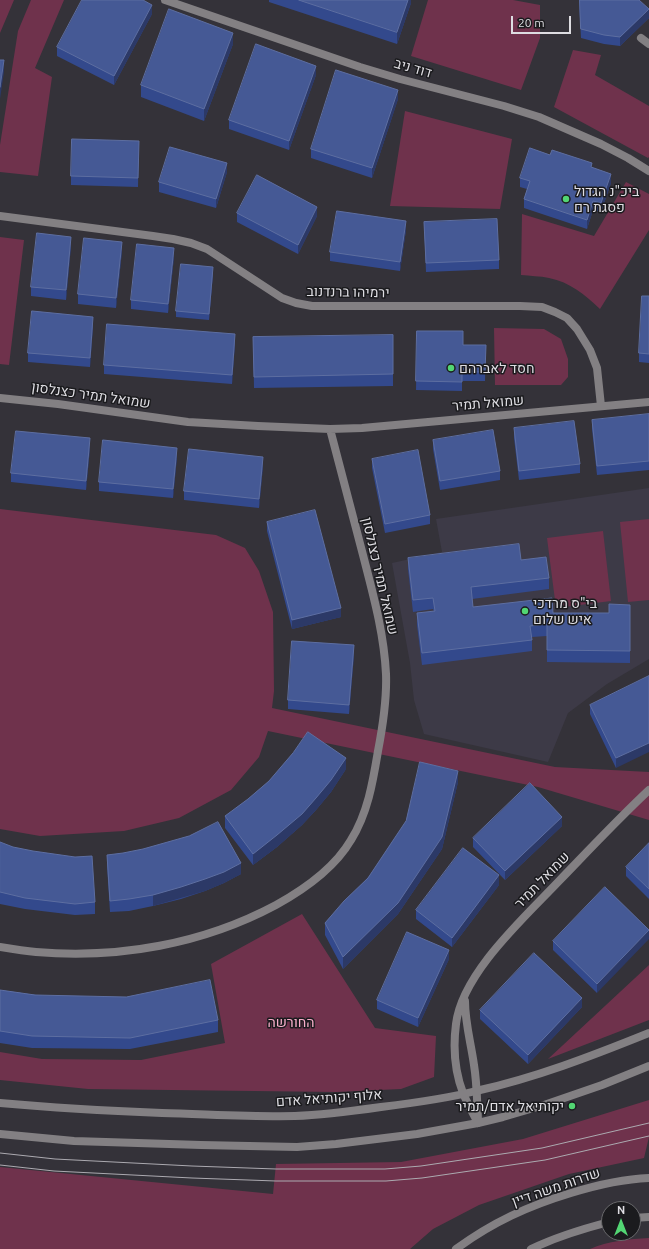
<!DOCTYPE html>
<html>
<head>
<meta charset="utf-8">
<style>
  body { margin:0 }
  #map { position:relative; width:649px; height:1249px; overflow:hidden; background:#343239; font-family:Ubuntu,sans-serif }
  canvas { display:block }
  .north { position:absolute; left:601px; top:1201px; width:40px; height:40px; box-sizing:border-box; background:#1b1b1e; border:1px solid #69696c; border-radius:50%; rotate:0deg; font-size:11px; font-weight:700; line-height:16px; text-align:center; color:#dedde2 }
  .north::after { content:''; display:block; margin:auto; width:14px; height:18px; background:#52d673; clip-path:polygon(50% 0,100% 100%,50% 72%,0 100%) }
  .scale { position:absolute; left:511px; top:16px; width:60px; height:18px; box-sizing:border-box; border:2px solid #dedde2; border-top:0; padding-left:5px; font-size:12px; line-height:14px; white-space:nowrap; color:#dedde2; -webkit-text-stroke:3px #1b1b1e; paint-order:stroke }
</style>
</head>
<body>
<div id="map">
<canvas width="649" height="1249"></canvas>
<div class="north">N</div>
<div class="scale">20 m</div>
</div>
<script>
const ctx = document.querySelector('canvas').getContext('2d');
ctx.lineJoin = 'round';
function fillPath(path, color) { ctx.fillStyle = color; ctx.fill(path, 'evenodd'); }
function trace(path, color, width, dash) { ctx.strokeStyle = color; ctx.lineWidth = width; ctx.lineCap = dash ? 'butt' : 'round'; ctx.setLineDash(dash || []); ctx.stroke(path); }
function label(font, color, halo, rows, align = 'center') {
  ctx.font = font + ' Ubuntu,Heebo,sans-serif'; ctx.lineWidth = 3; ctx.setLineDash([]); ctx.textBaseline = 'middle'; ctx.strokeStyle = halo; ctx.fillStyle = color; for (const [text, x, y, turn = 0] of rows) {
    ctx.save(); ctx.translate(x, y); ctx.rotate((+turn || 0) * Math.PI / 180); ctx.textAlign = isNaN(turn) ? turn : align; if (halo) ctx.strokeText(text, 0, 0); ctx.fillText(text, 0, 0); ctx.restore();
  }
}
fillPath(new Path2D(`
  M649,488V659L607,684L568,713L548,762L424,734L414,700L410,663L392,563L442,552L436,519Z`), '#3d3a47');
fillPath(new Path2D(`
  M0,0H14L0,33Z
  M31,0H64L35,68L52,77L38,176L0,172V145L18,31Z
  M428,0H513L540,5V38L521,90L411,56Z
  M573,50L601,55L595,75L649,106V157L648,158L554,107Z
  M405,111L512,139L500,209L390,206Z
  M626,182L649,194V230L600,309C585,295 570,282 549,278C540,276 530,276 521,275L522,214L594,236Z
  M0,237L24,240L9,365L0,364Z
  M494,328L544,329L561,339L568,359V377L561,385H495Z
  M0,509L216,535L245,548L259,571L273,612L274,691L272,708L555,767L649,772V820L538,787L268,731L259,757L231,790L179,818L124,831L40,836L0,829Z
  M649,519V600L628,602L620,522Z
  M603,531L611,601L556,608L547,538Z
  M302,914L375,1028L436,1036L434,1077L401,1089L336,1092L88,1089L0,1080V1052L42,1059L141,1060L225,1043L211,964Z
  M649,965V1020L548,1059Z
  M649,1100V1137L644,1158L569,1174L479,1205L433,1229L410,1249H0V1167L273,1194L276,1164L401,1162L523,1139Z
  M649,1238V1249H590C608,1241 629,1239 649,1238Z`), '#6f324c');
trace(new Path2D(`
  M641,38L649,44`), '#838083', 8);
trace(new Path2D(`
  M165,0L360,67L400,79L504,106L539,117L601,144L628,158L649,171
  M0,216L153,236L173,239L191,243L207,249L282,298L296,303L312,306H520L542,307L555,312L567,318L577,329L590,350L597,368L601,406
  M0,398L58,404L188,422L258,426L330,429L362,428L649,402
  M0,947C12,949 24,951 36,952C119,959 203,944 276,905C305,889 334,869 351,840C368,813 373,781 378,751C383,725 387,700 386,674C384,633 373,594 363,555C352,513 341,471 330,429
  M465,1001C465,1023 471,1043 474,1065C477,1083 477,1102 478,1120
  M478,1123C473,1113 467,1103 463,1093C455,1072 453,1047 456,1024C462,973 525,917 559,881C589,850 618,819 649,790`), '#838083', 8);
trace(new Path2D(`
  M0,1103C54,1108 108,1111 162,1113C206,1114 251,1117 295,1116C324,1115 353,1111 381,1107C413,1103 445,1099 476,1091C535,1078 592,1056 649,1033
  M0,1134L74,1141L201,1145L297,1147L336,1144L417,1134L478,1123L503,1117L544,1105L602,1085L649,1066
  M633,1218L649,1217
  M456,1249C493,1222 528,1206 571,1193C597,1185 622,1179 649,1178
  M531,1249C556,1237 582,1229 609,1222`), '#838083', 8);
trace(new Path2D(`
  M0,1153L55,1159L192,1166L276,1169H385L421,1166L542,1148L649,1123
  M0,1165L54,1171L192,1178L276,1181H386L422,1178L545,1160L649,1136`), '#acaab0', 1);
fillPath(new Path2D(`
  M269,0H411V3L397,44L269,2Z
  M579,0H639L649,18L620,46L604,44L581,38Z
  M152,14L114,85L57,56V47Z
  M233,44L204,121L141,97V85Z
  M316,75L289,150L229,129V120Z
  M398,99L372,178L311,158V149Z
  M139,141L138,187L71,185V176Z
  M550,155L592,168L611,183L601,212L593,210L587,229L524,208V199L527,189L520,187V178Z
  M227,172L216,208L159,192V182Z
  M237,213L317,216L298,254L237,222Z
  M424,222L499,260V269L426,272Z
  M406,230L400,271L330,261V252Z
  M71,246L66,300L31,296V287Z
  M122,251L116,308L78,304V294Z
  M174,257L168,313L131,309V300Z
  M213,274L209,320L176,317V311Z
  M649,296V363L639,362V353Z
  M93,326L90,367L28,362V353Z
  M417,331L463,345H486L485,381H462V391L416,390Z
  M253,337L393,374V386L254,388Z
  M235,343L232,384L104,374V365Z
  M649,414V470L597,475L592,429V420Z
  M514,428L580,464V473L519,480L514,438Z
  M433,440L500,471V480L440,490L433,449Z
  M90,448L86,490L11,482V473Z
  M177,457L173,498L99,491V482Z
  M372,459L430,515V524L385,533L372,468Z
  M263,466L259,508L184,500V491Z
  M267,522L341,617L292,629L267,531Z
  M408,558L521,560L549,578V589L472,599L473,607L553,613H609L630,605V663L547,662V636L532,637V651L422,665L417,625V613L434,612L433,609L413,612L408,569Z
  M354,655L349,714L288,709V700Z
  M649,676L616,768L590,714V705Z
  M346,769L331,792L316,810L302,825L277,847L253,865L225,828V816Z
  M458,782L442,849L398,914L343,969L325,935V923Z
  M562,826L505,880L473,847V838Z
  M0,842L95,902V914L75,915L25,909L0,904Z
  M649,843V899L626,876V867Z
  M107,855L241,874L224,883L205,891L181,899L153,906L129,911L110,912L107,866Z
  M499,885L452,947L416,919V910Z
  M605,887L597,993L553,950V941Z
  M449,959L418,1027L377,1009V1000Z
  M0,990L218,1020V1032L130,1049L32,1048L0,1043Z
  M582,1007L528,1064L480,1019V1010Z`), '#33498c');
fillPath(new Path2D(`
  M408,0H411V3L397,44V32Z
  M152,5V14L114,85V76Z
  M649,9V18L620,46V37Z
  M233,33V44L204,121V109Z
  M4,60V72L0,99V87Z
  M316,66V75L289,150V141Z
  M398,90V99L372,178V168Z
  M227,163V172L216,208V199Z
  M611,174V183L601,212V203Z
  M593,201V210L587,229V220Z
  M317,207V216L298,254V245Z
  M406,221V230L400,271V262Z
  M71,237V246L66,300V290Z
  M122,242V251L116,308V298Z
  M174,248V257L168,313V304Z
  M213,267V274L209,320V314Z
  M93,317V326L90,367V358Z
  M235,334V343L232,384V375Z
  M90,438V448L86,490V481Z
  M177,448V457L173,498V489Z
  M263,457V466L259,508V499Z
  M341,608V617L292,629V620Z
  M354,645V655L349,714V705Z
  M649,743V752L616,768V758Z
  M346,758V769L331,792L316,810L302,825L277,847L253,865V854Z
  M458,771V782L442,849L398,914L343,969V957Z
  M562,817V826L505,880V871Z
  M241,863V874L224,883L205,891L153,906V895Z
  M499,875V885L452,947V938Z
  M649,930V939L597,993V984Z
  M449,950V959L418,1027V1018Z
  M582,998V1007L528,1064V1055Z`), '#2c3967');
const building = new Path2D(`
  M82,0H143L152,5L114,76L57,47Z
  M299,0H408L397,32Z
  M580,0H639L649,9L620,37L604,35L581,29Z
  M169,9L233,33L204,109L141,85Z
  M256,44L316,66L289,141L229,120Z
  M0,60H4L0,87Z
  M336,70L398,90L372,168L311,149Z
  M72,139L139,141L138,178L71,176Z
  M170,147L227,163L216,199L159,182Z
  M530,148L550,155L552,150L592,163L591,167L611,174L601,203L593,201L587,220L524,199L530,181L520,178Z
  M257,175L317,207L298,245L237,213Z
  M337,211L406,221L400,262L330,252Z
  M497,219L499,260L426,263L424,222Z
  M37,233L71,237L66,290L31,287Z
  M84,238L122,242L116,298L78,294Z
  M137,244L174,248L168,304L131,300Z
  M181,264L213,267L209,314L176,311Z
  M642,296H649V354L639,353Z
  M32,311L93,317L90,358L28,353Z
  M107,324L235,334L232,375L104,365Z
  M417,331H463V345H486L485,372H462V382L416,381Z
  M393,335V374L254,377L253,337Z
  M649,414V461L597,466L592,420Z
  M574,421L580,464L519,471L514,428Z
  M493,430L500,471L440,481L433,440Z
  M16,431L90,438L86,481L11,473Z
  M103,440L177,448L173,489L99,482Z
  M189,449L263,457L259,499L184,491Z
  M418,450L430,515L385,524L372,459Z
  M315,510L341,608L292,620L267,522Z
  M519,544L521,560L546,557L549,578L471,587L473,607L552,598L553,613H609V604L630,605V651L547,650V624L530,626L532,640L422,653L417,613L435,611L433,598L413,600L408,558Z
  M292,641L354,645L349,705L288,700Z
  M649,676V743L616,758L590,705Z
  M308,732L346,758L331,780L316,798L302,814L277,835L253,854L225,816L248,799L269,781L293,753Z
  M420,762L458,771L442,837L398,903L343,957L325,923L344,901L368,878L406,821Z
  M530,783L562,817L505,871L473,838Z
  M218,822L241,863L224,872L205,879L181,887L153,895L129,899L110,901L107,855L123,853L143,849L189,836Z
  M0,842L13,847L33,851L75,857L92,856L95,902L75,904L25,898L0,892Z
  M649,843V889L626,867Z
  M463,848L499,875L452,938L416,910Z
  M605,887L649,930L597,984L553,941Z
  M407,932L449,950L418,1018L377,1000Z
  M534,953L582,998L528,1055L480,1010Z
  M210,980L218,1020L130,1038L32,1036L0,1031V990L35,995L126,997Z`);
fillPath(building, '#455995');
trace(building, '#5d6ea1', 1);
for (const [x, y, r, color] of [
  [566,199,4,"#52d673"],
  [451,368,4,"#52d673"],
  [525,611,4,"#52d673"],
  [572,1106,4,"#52d673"]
]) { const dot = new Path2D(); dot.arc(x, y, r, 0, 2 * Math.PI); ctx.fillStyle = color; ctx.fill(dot); trace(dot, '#1b1b1e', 1.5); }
label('14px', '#dedde2', '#1b1b1e', [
  ["דוד ניב",413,68,16],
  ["ירמיהו ברנדנוב",348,292,1],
  ["שמואל תמיר כצנלסון",91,395,8],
  ["שמואל תמיר",488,403,-5],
  ["שמואל תמיר כצנלסון",380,576,77],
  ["שמואל תמיר",542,880,-46],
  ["אלוף יקותיאל אדם",329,1098,-4],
  ["שדרות משה דיין",556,1187,-19]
]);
label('14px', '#dedde2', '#1b1b1e', [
  ["ביכ\"נ הגדול",574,191],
  ["פסגת רם",574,207],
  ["חסד לאברהם",459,368],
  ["בי\"ס מרדכי",533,603],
  ["איש שלום",533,619],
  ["יקותיאל אדם/תמיר",564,1106,"right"]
], 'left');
label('14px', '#f9afcb', '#1b1b1e', [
  ["החורשה",291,1022]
]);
</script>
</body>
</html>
